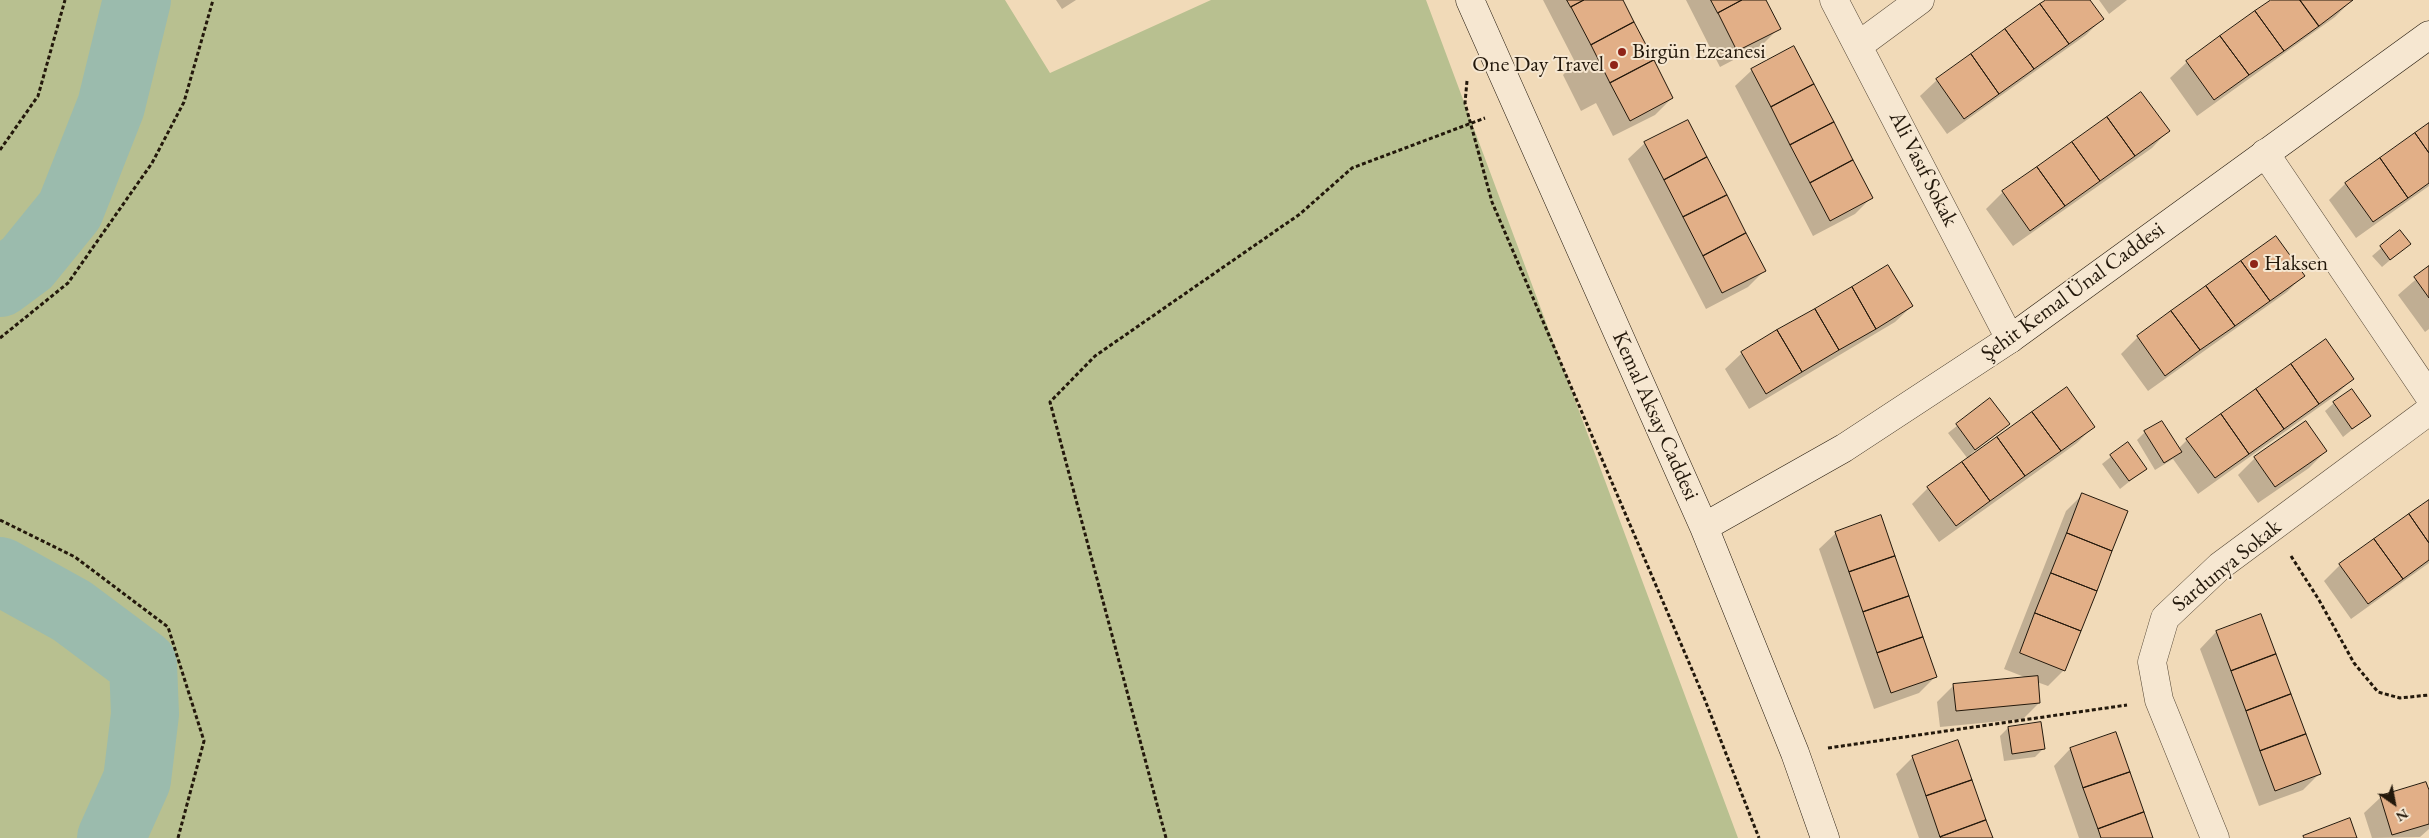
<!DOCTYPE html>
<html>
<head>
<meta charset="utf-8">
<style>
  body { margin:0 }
  #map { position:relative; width:2429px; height:838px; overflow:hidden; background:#f1dab8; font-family:"EB Garamond",serif }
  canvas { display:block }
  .north { position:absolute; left:2369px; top:778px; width:50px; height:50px; -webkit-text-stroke:4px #f6e7d1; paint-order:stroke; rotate:147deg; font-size:14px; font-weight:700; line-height:20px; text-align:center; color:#23180b }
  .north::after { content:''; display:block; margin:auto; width:18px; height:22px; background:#23180b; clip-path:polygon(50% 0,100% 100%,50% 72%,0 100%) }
</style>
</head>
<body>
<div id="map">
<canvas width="2429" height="838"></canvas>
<div class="north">N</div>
</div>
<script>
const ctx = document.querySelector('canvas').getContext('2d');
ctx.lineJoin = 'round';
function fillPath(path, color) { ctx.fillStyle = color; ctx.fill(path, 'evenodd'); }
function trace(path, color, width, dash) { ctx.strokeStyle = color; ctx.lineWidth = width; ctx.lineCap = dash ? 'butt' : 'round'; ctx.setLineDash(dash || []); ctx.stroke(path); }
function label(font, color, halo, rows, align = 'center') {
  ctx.font = font + ' "EB Garamond",serif'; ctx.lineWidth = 4; ctx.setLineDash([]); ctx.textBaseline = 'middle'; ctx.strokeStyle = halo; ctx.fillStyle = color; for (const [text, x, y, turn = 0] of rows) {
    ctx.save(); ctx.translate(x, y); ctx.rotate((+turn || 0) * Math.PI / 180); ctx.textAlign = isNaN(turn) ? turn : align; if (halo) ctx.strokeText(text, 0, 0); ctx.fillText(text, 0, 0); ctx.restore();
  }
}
fillPath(new Path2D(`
  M0,0H1005L1050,73L1211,0H1426L1738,838H0Z`), '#b8c090');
fillPath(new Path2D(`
  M1056,0H1076L1062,9Z
  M1543,0H1621L1672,98L1655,115L1613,136L1596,103L1581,111L1563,75L1575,62Z
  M1686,0H1764L1779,28L1762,45L1720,67Z
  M2048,0H2089L2102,19L2086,35L1947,134L1920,96L1937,80Z
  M2099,0H2127L2109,14Z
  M2272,0H2352L2335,17L2197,116L2170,78L2187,62Z
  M1752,70L1871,198L1855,214L1813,236L1735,86Z
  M2141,94L2168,131L2152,148L2013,246L1986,209L2003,192Z
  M2429,124V186L2356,238L2329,200L2345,184Z
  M1645,143L1764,271L1748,287L1706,309L1628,159Z
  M2400,232L2409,244L2382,267L2372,256Z
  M2429,268V329L2425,332L2398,295Z
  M2303,276L2287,292L2148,391L2121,354L2138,337Z
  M1912,306L1895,322L1749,409L1725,369L1742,353Z
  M2352,379L2336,395L2198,494L2173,459L2155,470L2137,440L2145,432L2178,449L2187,440Z
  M1990,400L2009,424L1971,454L1972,456L2093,427L2077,443L1939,542L1912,504L1928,488L1968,459L1948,433Z
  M2334,403L2369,416L2343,437L2325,411Z
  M2127,444L2145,469L2120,489L2102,464Z
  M2326,451L2309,468L2258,503L2238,475L2255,458Z
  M2082,495L2064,670L2048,686L2037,682L2039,703L2023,719L1940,727L1937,702L1954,685L2027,678L2004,669L2066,511Z
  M2429,501V563L2351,619L2324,581L2340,565Z
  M1836,533L1935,677L1919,693L1874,709L1819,549Z
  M2261,616L2320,773L2303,790L2259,806L2200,649L2216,632Z
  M2008,728L2043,749L2035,757L2004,761L2000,736Z
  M2115,733L2151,838H2079L2054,766L2070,749Z
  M1913,757L1991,838H1919L1896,774Z
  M2429,794V829L2420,837L2372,838L2364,813L2381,797Z`), '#0003');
trace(new Path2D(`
  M0,283L27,263L70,210L111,106L137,0
  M0,571L72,611L143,664L145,714L137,780L111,838`), '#9bbbad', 68);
const building = new Path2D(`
  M1567,0H1584L1571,7Z
  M1584,0H1623L1634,22L1591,45L1571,7Z
  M1711,0H1742L1718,13Z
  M1742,0H1766L1781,29L1737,51L1718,13Z
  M2046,0H2090L2104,19L2069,44L2040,4Z
  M2271,0H2300L2319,26L2284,51L2255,11Z
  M2300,0H2353L2319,26Z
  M2040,4L2069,44L2034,69L2005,29Z
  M2255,11L2284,51L2249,75L2220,36Z
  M1634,22L1654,60L1610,83L1591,45Z
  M2005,29L2034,69L1999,94L1971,54Z
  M2220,36L2249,75L2214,100L2186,61Z
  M1794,46L1814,84L1771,107L1751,69Z
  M1971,54L1999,94L1964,119L1936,79Z
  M1654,60L1673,98L1630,121L1610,83Z
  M1814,84L1834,122L1790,145L1771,107Z
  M2141,92L2170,131L2135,156L2107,117Z
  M2107,117L2135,156L2100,181L2072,142Z
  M1688,120L1707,157L1664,180L1644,142Z
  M1834,122L1853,160L1810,183L1790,145Z
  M2429,123V153L2415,133Z
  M2415,133L2429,153V183L2408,198L2380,158Z
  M2072,142L2100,181L2065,206L2037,167Z
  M1707,157L1727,195L1683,217L1664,180Z
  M2380,158L2408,198L2373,222L2345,183Z
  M1853,160L1873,198L1830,221L1810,183Z
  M2037,167L2065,206L2030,231L2002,191Z
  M1727,195L1746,233L1703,256L1683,217Z
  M2400,230L2411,244L2390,260L2380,246Z
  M1746,233L1766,271L1722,293L1703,256Z
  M2276,236L2305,276L2270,301L2241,261Z
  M2241,261L2270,301L2235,326L2206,286Z
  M1888,265L1913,306L1876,329L1852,287Z
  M2429,266V298L2414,277Z
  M2206,286L2235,326L2200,350L2171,311Z
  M1852,287L1876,329L1839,350L1815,309Z
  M1815,309L1839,350L1802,372L1777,330Z
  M2171,311L2200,350L2165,376L2137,336Z
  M1777,330L1802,372L1766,394L1741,352Z
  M2326,339L2354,379L2319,404L2291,364Z
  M2291,364L2319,404L2284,429L2256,389Z
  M2067,387L2095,427L2061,451L2032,412Z
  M2256,389L2284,429L2249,454L2221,414Z
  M2352,389L2371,416L2352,429L2333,402Z
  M1990,398L2010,424L1975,450L1956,424Z
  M2032,412L2061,451L2025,476L1997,437Z
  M2221,414L2249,454L2215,478L2186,439Z
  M2162,421L2182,452L2164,463L2144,431Z
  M2306,421L2327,451L2275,487L2254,457Z
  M1997,437L2025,476L1990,501L1962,462Z
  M2128,442L2147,469L2129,481L2110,455Z
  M1962,462L1990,501L1956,526L1927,487Z
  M2082,493L2128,511L2112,551L2067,533Z
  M2429,500V543L2409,514Z
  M2409,514L2429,543V560L2403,579L2374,539Z
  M1881,515L1895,556L1849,572L1835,532Z
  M2067,533L2112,551L2097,591L2051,573Z
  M2374,539L2403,579L2368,604L2339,564Z
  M1895,556L1909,596L1863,612L1849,572Z
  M2051,573L2097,591L2081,631L2035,613Z
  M1909,596L1923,637L1877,653L1863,612Z
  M2035,613L2081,631L2065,671L2020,653Z
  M2261,614L2276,654L2231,671L2216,631Z
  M1923,637L1937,677L1891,693L1877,653Z
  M2276,654L2291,694L2246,711L2231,671Z
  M2038,676L2040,703L1956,711L1953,684Z
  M2291,694L2306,734L2260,751L2246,711Z
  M2041,722L2045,749L2012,754L2008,727Z
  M2116,732L2130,772L2083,788L2070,748Z
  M2306,734L2321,774L2275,791L2260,751Z
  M1958,740L1972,780L1926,796L1912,756Z
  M2130,772L2144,812L2098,829L2083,788Z
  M1972,780L1986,820L1940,837L1926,796Z
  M2426,782L2429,790V824L2392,835L2380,796Z
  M2144,812L2153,838H2101L2098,829Z
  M2350,818L2357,838H2304L2303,836Z
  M1986,820L1993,838H1941L1940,837Z`);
fillPath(building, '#e2af87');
trace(building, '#23180b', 1);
const street = new Path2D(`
  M1834,0L2010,339
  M1859,45L1920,0
  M2265,153L2429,396
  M2215,838L2159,700L2152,662L2165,618L2220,566L2429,411`);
const secondary = new Path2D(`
  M1470,0L1704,527L1795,753L1825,838
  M1704,527L1844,448L2010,339L2429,35`);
trace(street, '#564836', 29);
trace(secondary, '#23180b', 29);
trace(new Path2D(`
  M1467,81L1465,103L1492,202L1705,700L1759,838
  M0,150L38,96L65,0
  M0,338L68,283L152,163L184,102L213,0
  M0,520L75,557L168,627L204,741L178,838
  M2291,556L2319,600L2354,663L2378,692L2400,698L2429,695
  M1828,748L2127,705
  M1166,838L1050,402L1095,356L1300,214L1352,168L1485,118`), '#23180b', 3, [4, 2.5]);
trace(street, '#f6e7d1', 28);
trace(secondary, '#f6e7d1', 28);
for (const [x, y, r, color] of [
  [1622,52,5,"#8f2418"],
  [1614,65,5,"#8f2418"],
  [2254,264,5,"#8f2418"]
]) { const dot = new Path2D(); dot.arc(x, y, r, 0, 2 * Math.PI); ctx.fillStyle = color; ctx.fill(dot); trace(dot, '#f6e7d1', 2); }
label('22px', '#23180b', '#f6e7d1', [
  ["Birgün Ezcanesi",1632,52],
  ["One Day Travel",1604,65,"right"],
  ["Haksen",2264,264]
], 'left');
label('22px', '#23180b', '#f6e7d1', [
  ["Ali Vasıf Sokak",1923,169,63],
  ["Şehit Kemal Ünal Caddesi",2073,292,-36],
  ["Kemal Aksay Caddesi",1655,416,66],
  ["Sardunya Sokak",2227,566,-39]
]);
</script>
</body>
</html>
